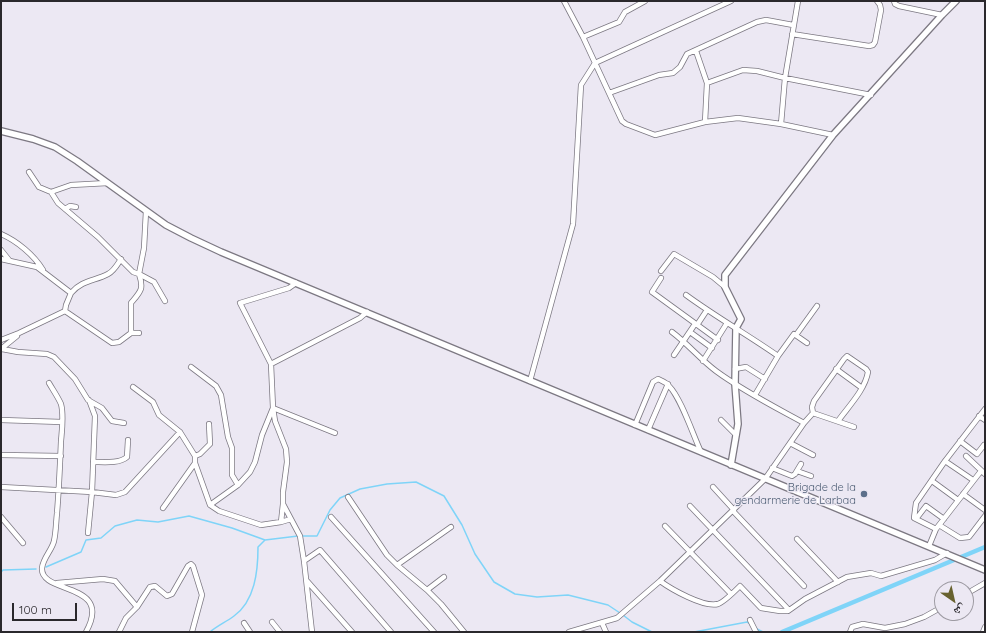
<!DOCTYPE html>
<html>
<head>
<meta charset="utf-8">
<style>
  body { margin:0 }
  #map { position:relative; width:986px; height:633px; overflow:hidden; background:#ece8f3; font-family:Quicksand,"Noto Naskh Arabic",sans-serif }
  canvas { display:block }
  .frame { position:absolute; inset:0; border:2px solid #2a282c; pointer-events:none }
  .north { position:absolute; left:934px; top:581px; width:40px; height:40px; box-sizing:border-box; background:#ece8f3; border:1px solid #9e9ba3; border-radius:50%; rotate:146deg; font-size:11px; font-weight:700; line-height:16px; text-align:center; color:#2a282c }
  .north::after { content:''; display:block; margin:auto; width:14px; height:18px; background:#68622f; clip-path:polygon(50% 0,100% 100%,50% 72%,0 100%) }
  .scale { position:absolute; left:12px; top:603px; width:65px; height:18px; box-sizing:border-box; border:2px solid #2a282c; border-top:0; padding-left:5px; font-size:12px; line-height:14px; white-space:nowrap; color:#2a282c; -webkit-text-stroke:3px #ece8f3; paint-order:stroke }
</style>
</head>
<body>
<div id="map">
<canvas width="986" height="633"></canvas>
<div class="frame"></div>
<div class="north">ش</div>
<div class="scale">100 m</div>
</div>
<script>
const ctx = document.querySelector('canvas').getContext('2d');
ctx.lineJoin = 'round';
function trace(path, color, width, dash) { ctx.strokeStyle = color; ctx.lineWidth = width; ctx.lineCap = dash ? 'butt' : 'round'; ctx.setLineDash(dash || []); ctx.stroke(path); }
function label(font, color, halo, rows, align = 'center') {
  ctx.font = font + ' Quicksand,sans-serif'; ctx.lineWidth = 3; ctx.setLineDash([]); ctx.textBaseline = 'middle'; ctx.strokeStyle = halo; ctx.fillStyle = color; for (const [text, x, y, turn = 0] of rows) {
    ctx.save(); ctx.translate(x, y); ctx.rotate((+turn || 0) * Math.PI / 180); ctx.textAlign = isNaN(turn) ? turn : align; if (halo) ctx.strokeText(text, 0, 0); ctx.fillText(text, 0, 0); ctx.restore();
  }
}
trace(new Path2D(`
  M302,536H317L330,510L340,498L360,489L387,484L416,482L444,496L462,525L475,554L494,582L515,594L537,597L568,595L608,605L620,613
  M46,567L81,552L86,540L101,538L115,526L137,520L158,522L189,516L232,528L265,540L298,536
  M1,572L3,570L36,569
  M623,615L632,622L652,632
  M755,628L763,632
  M210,632C217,626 226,622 234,616C255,601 258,571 258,547L265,540
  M694,632L747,622L751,624`), '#7fd4f8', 1.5);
trace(new Path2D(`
  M782,632L985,547`), '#7fd4f8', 4.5);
const minor = new Path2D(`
  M564,1L583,37L622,121L626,124L655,135L705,122L738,118L781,124L833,135
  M894,1L895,4L899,6L942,15
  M792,34L869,46L873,45L875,42L881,10L880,5L877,1
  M583,37L619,22L625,12L645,1
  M696,51L707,83L705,122
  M707,83L743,70L757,71L785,78L871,95
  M609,93L659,75L673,73L680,67L687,54L757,22L766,20L793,25
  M781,124L785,78L798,1
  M29,172L39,187L51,192L71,185L108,183
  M51,192L58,203L98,237L133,272L139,274C144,289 141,291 131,303V333
  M65,209L70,206L76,207
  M146,211L144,248L139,274L154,282L165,301
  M1,234C17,241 34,255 43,270
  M1,250L9,260
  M1,259L37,267L71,293L66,305L65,311
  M661,271L674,254L713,277L725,287
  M661,278L652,292L718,340
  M71,293C82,280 95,281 108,274C114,271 117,265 121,259
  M686,295C716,317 748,335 778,356
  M697,325L707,310
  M690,332L712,348
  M796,335L817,306
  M1,340L19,333L65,311L112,343L119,342L131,333H139
  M1,349L17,336
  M2,349L18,352L47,354L54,357L75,379L88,400L102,408L112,421L124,423
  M674,355L695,324
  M703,361L727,323
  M271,364L360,318L367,312
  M191,367L216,386L221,395L228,437L232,448V475L238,485
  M735,369L746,367L765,379
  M836,369L862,388
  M530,381L573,224L581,85L595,63L731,1
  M49,383C53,390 58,397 61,404C64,415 62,430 61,441C60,465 59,489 57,513C56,522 56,532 54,541C52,550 43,558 42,568C40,595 114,581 86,632
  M133,387L153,402L159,415L180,432
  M755,395L778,356L794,334L807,343
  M813,413L854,427
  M979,416L985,420
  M1,420L62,422
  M721,420L736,435
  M804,423L813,413L812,407L814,401L844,359L847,356L866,369L868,372C865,390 848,407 838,421
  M635,425L653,382L658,379C662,381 666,382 669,386C681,398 693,435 701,452
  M648,430L668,384
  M960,441L977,454L984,445L985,446
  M790,443L813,455
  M1,455L61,456
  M195,456V463L210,505L219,511L261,525L281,522L291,519
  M966,456L985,474
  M945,461L973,480
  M93,462C103,462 119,464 127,457L128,440
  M772,468L792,476L795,474L801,464
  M797,471L811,476
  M932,481L958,500
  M1,487L92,492L116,495L125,492L180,432L195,456L200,454L210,444L209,424
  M713,487L734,510
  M963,494L985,510
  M348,497L387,555L397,565L427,590L441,604L464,632
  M210,505L238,485L250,472L255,462L262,435L273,408L271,364L240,303L289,288L296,283
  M690,506L789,610
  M163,508L195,463
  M733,511L804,586
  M1,517L23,543
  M331,517L434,632
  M916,519L926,506L944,519
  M281,522L283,504
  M939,525L960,538L969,537L985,516
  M665,526L731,594
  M936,529L914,518L916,503L945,461L985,409
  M88,533L92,492L95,416L89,400
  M797,539L838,582
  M929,546L936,529L981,471
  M304,561L320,550L391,632
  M397,565L451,527
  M307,581L352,632
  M660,581C671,589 704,608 718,604C724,602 735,591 740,586L761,608L780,611H788L805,599L847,577L871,573L881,576L935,560L947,553
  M57,583L103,579L115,581L137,607
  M427,590L444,577
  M966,594L985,583
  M750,620L756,632
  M272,622L280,632
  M244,623L250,632
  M602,623L606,632
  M119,632L126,618L137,607L150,587L155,586L167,596L172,594L188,566L191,564L193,566L202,595L192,632
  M312,632L304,561L300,536L283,504V492L287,462L286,449L275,421L273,408L335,433
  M569,632L617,618L660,581L765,479L804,423C775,407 743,391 716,371C700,359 688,344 672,332
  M850,632L852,627L863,624L885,628L905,624L924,617L942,607
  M983,632L985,627`);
const major = new Path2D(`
  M1,131L33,139L55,147L77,161L166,225L191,238L221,252L985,570
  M731,465L738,424L735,384L736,328L741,319L725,287V275L833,135L942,15L956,1`);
trace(minor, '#7c7882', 6);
trace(major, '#7c7882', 8);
trace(minor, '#fff', 4.5);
trace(major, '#fff', 5.5);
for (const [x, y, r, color] of [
  [864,494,4,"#5c6f8a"]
]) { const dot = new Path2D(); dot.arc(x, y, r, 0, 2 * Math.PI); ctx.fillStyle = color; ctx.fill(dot); trace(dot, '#ece8f3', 1.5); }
label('11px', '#4e5e75', '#ece8f3', [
  ["Brigade de la",856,488],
  ["gendarmerie de Larbaa",856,501]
], 'right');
</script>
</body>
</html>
